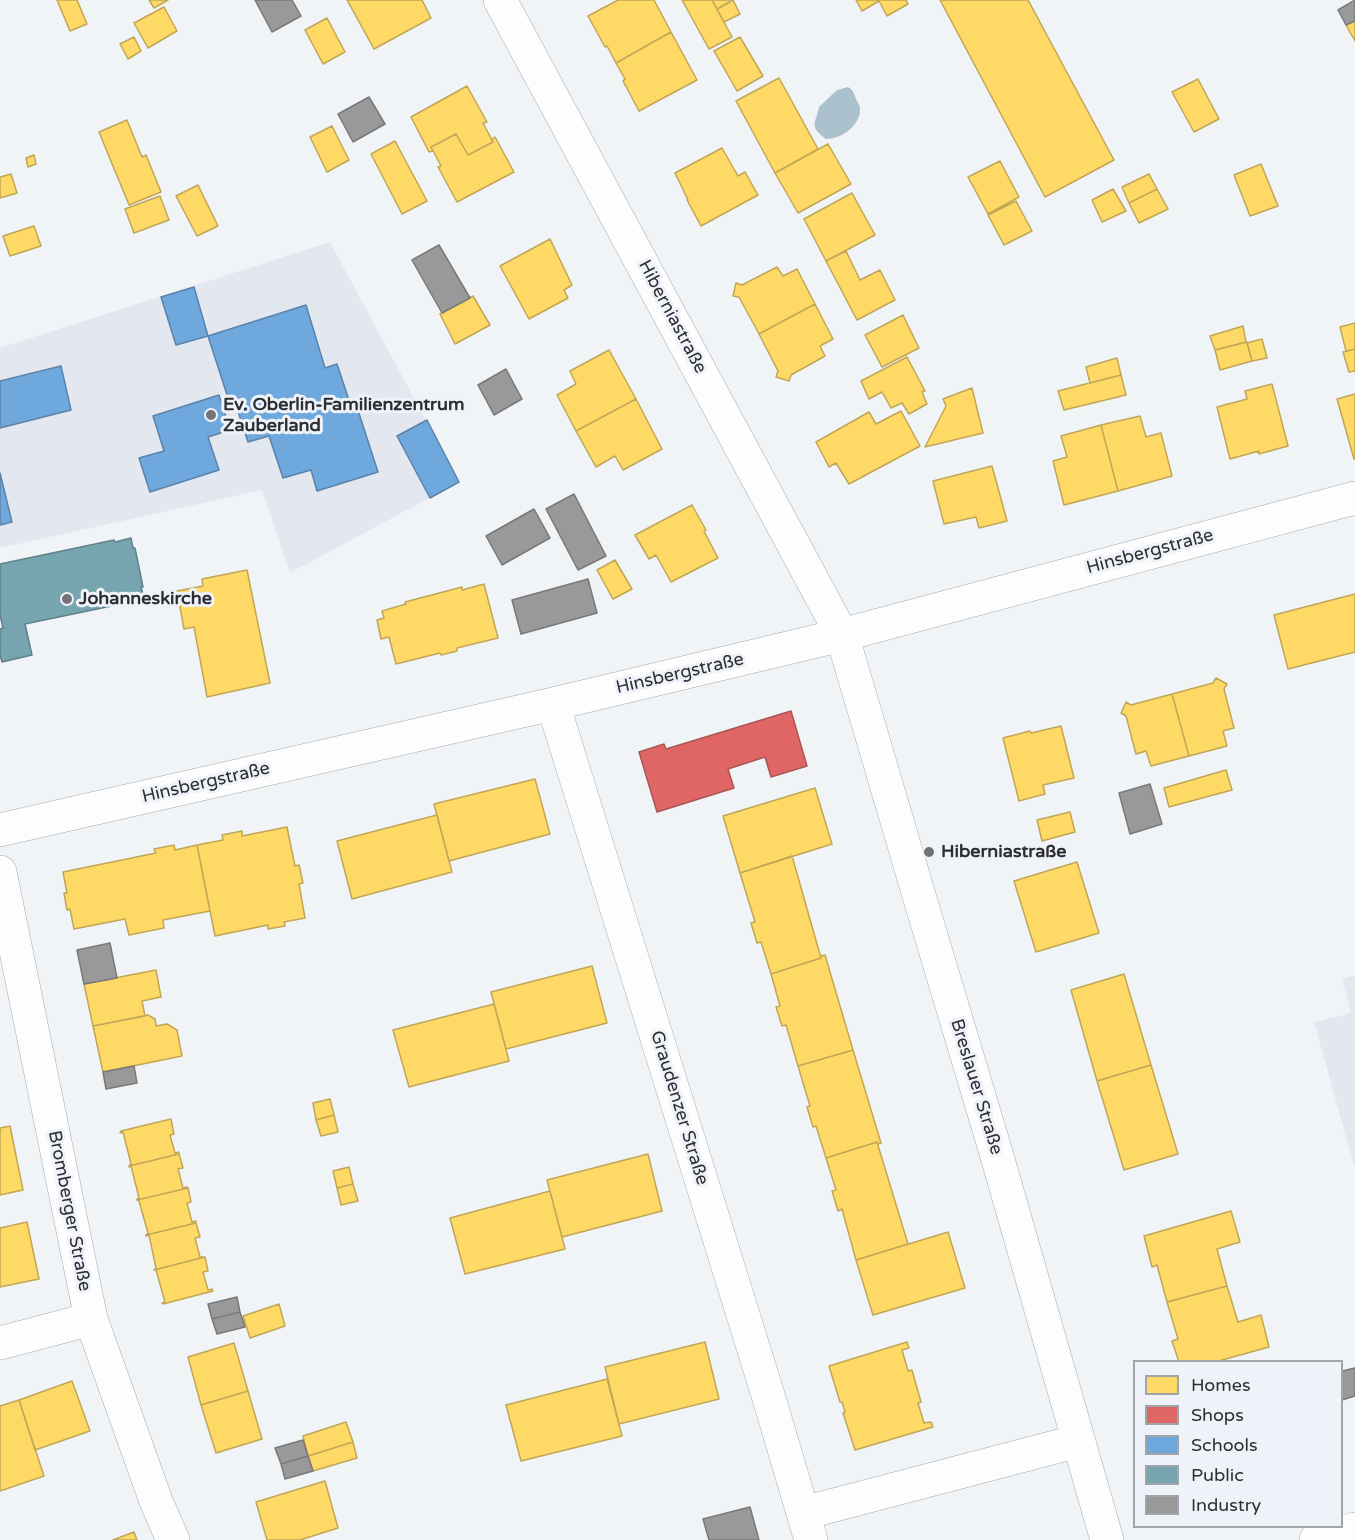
<!DOCTYPE html>
<html>
<head>
<meta charset="utf-8">
<style>
  body { margin:0 }
  #map { position:relative; width:1355px; height:1540px; overflow:hidden; background:#f1f4f7; font-family:"Varela Round",sans-serif }
  canvas { display:block }
  .legend { position:absolute; left:1133px; top:1360px; width:210px; height:168px; box-sizing:border-box; background:#eff3f9; border:2px solid #a1a4a9; margin:0; padding:8px 10px; list-style:none; font-size:18px; color:#2d2e31 }
  .legend li { display:flex; align-items:center; gap:12px; height:30px }
  .legend b { width:30px; border:2px solid #a1a4a9 }
</style>
</head>
<body>
<div id="map">
<canvas width="1355" height="1540"></canvas>
<ul class="legend">
<li><b style="height:16px;background:#ffd966"></b>Homes</li>
<li><b style="height:16px;background:#e06666"></b>Shops</li>
<li><b style="height:16px;background:#6fa8dc"></b>Schools</li>
<li><b style="height:16px;background:#76a5af"></b>Public</li>
<li><b style="height:16px;background:#999"></b>Industry</li>
</ul>
</div>
<script>
const ctx = document.querySelector('canvas').getContext('2d');
ctx.lineJoin = 'round';
function fillPath(path, color) { ctx.fillStyle = color; ctx.fill(path, 'evenodd'); }
function trace(path, color, width, dash) { ctx.strokeStyle = color; ctx.lineWidth = width; ctx.lineCap = dash ? 'butt' : 'round'; ctx.setLineDash(dash || []); ctx.stroke(path); }
function label(font, color, halo, rows, align = 'center') {
  ctx.font = font + ' "Varela Round",sans-serif'; ctx.lineWidth = 6; ctx.setLineDash([]); ctx.textBaseline = 'middle'; ctx.strokeStyle = halo; ctx.fillStyle = color; for (const [text, x, y, turn = 0] of rows) {
    ctx.save(); ctx.translate(x, y); ctx.rotate((+turn || 0) * Math.PI / 180); ctx.textAlign = isNaN(turn) ? turn : align; if (halo) ctx.strokeText(text, 0, 0); ctx.fillText(text, 0, 0); ctx.restore();
  }
}
fillPath(new Path2D(`
  M330,242L459,482L290,573L262,490L0,548V348Z
  M1355,975V1169L1314,1022L1351,1013L1342,979Z`), '#e2e7f0');
fillPath(new Path2D(`
  M848,87C853,90 854,93 856,99C857,101 860,106 860,108C861,126 841,139 826,139C808,126 816,123 819,107L837,90Z`), '#acc1ce');
const homes = new Path2D(`
  M57,0H77L87,24L70,31Z
  M149,0H168L154,8Z
  M347,0H422L431,18L374,49Z
  M618,0H654L671,32L616,63L607,46L605,47L588,16Z
  M682,0H712L732,37L709,49Z
  M712,0H729L730,2L717,9Z
  M733,0L740,14L724,22L717,9Z
  M856,0H906L908,4L887,16L879,1L862,11Z
  M940,0H1028L1114,160L1045,197Z
  M164,7L177,31L148,48L134,23Z
  M327,18L345,52L323,64L305,30Z
  M1355,21V41L1346,25Z
  M671,32L697,80L639,111L623,81L625,79L616,63Z
  M134,37L141,51L128,59L120,44Z
  M740,37L763,76L737,91L714,51Z
  M779,78L818,149L775,173L736,101Z
  M1198,79L1219,119L1194,132L1172,92Z
  M467,86L487,122L483,123L493,142L468,155L456,134L431,147L433,151L429,152L411,117Z
  M127,120L142,157L146,155L161,192L129,205L99,132Z
  M332,126L349,160L327,172L310,137Z
  M456,134L468,155L493,142L492,139L495,137L514,172L457,202L438,167L441,166L431,147Z
  M395,141L427,201L402,214L371,154Z
  M828,144L851,184L798,213L775,173Z
  M722,148L738,176L745,172L758,195L701,226L687,200H688L675,173Z
  M34,155L36,164L28,167L26,158Z
  M1000,161L1019,197L988,214L968,177Z
  M1261,164L1278,206L1250,216L1234,175Z
  M11,174L17,193L0,198V177Z
  M1149,174L1157,189L1129,203L1122,187Z
  M198,185L218,226L197,236L176,196Z
  M1113,189L1126,211L1102,222L1092,200Z
  M1157,189L1168,209L1139,223L1129,203Z
  M852,193L875,235L826,261L804,219Z
  M160,196L169,220L134,233L125,209Z
  M1016,201L1032,231L1004,245L988,215Z
  M34,226L41,246L10,256L3,236Z
  M550,239L572,285L564,290L568,298L529,319L500,266Z
  M846,251L860,280L880,270L895,300L857,320L826,261Z
  M777,267L783,276L797,269L815,304L759,334L739,297L733,296L736,283L742,285Z
  M473,296L490,325L455,344L440,314Z
  M815,304L833,339L820,346L825,356L791,375L789,381L776,377L778,371L759,334Z
  M903,315L919,348L882,367L865,335Z
  M1355,323V349L1346,351L1340,327Z
  M1243,326L1246,342L1215,350L1210,336Z
  M1262,339L1267,358L1252,361L1247,343Z
  M1247,342L1252,361L1220,370L1215,350Z
  M1355,349V371L1349,372L1343,352Z
  M609,350L636,399L576,431L557,395L576,384L570,371Z
  M907,357L925,391L922,392L927,404L909,414L902,403L891,408L882,392L869,399L861,381Z
  M1117,358L1121,375L1090,383L1086,367Z
  M1121,375L1126,395L1064,410L1058,391Z
  M1272,384L1288,446L1259,454V451L1230,459L1217,407L1247,399L1245,391Z
  M972,388L983,433L925,447L946,406L943,399Z
  M1355,394V459H1354L1337,399Z
  M636,399L662,449L623,470L615,456L596,467L576,431Z
  M901,411L920,446L849,484L836,463L829,467L816,442L869,412L876,424Z
  M1140,416L1146,437L1161,433L1172,476L1118,491L1101,425Z
  M1101,425L1118,491L1064,505L1053,461L1067,457L1061,436Z
  M992,466L1007,521L979,528L976,517L944,524L933,481Z
  M692,505L706,530L704,531L718,558L671,582L656,555L649,559L635,535Z
  M615,560L632,589L613,599L597,570Z
  M247,570L270,683L207,697L194,627L184,629L177,591L203,586L202,579Z
  M484,584L498,638L457,648V651L441,655L440,653L396,664L389,637L381,639L377,620L384,618L382,611L406,604L405,602L462,587V590Z
  M1355,594V652L1288,669L1274,615Z
  M1216,678L1227,684L1224,689L1234,728L1223,731L1227,746L1189,756L1172,694L1213,683Z
  M1172,694L1189,756L1151,766L1146,751L1136,754L1126,716L1121,713L1126,702L1131,705Z
  M1061,726L1074,778L1043,785L1045,794L1019,801L1003,738L1030,731L1031,733Z
  M1226,770L1232,790L1169,807L1164,788Z
  M535,779L550,834L449,861L434,804Z
  M815,788L832,844L740,873L723,816Z
  M1070,812L1075,832L1042,841L1037,820Z
  M437,815L452,872L352,899L337,841Z
  M287,827L295,866L299,865L303,883L299,884L305,918L284,922L285,926L268,929V925L215,936L197,845L223,840L222,835L242,831V836Z
  M174,845L175,850L197,845L210,911L163,920L164,928L129,935L125,919L74,929L70,909L67,910L64,893H67L63,872L156,853L154,849Z
  M792,856L821,958L771,974L761,942L757,943L751,923L755,922L740,873Z
  M1077,862L1099,933L1036,952L1014,881Z
  M825,955L853,1050L798,1066L786,1025L782,1026L776,1007L780,1006L771,974L821,958V956Z
  M592,966L607,1023L506,1049L491,992Z
  M156,970L161,997L142,1001L145,1016L93,1026L84,984Z
  M1124,974L1151,1065L1097,1081L1071,990Z
  M494,1004L509,1061L409,1087L393,1030Z
  M148,1015L155,1019L156,1026L167,1024L177,1030L182,1056L103,1072L93,1026Z
  M853,1050L881,1143L878,1144L877,1142L826,1158L816,1126L813,1127L807,1107L810,1106L798,1066Z
  M1151,1065L1178,1154L1124,1170L1097,1081Z
  M330,1099L334,1115L316,1120L313,1103Z
  M334,1115L338,1132L321,1136L316,1120Z
  M171,1119L174,1134L170,1135L175,1153L179,1152V1154L129,1166L131,1164L123,1132L120,1133L121,1131Z
  M10,1126L23,1190L0,1195V1128Z
  M877,1142L908,1244L856,1260L842,1209L838,1211L832,1191L836,1190L826,1158Z
  M179,1154L183,1168L178,1169L183,1188L187,1187L188,1188L137,1200V1199L139,1198L131,1166L129,1167V1166Z
  M648,1154L662,1211L562,1237L547,1180Z
  M349,1167L353,1184L337,1188L333,1171Z
  M353,1184L358,1201L341,1205L337,1188Z
  M188,1188L191,1202L187,1203L192,1222L196,1221V1223L146,1235L148,1233L139,1201L137,1200Z
  M550,1191L565,1249L465,1274L450,1218Z
  M1231,1211L1240,1242L1217,1249L1227,1286L1167,1302L1157,1265L1152,1267L1144,1236Z
  M27,1222L39,1279L0,1287V1228Z
  M196,1223L200,1237L195,1238L200,1257H205L154,1270L156,1268L149,1235L146,1236V1235Z
  M948,1232L965,1288L873,1315L856,1260Z
  M205,1257L208,1271L203,1272L208,1290L212,1289L213,1291L163,1304L162,1303L165,1302L156,1270H154Z
  M1227,1286L1238,1322L1261,1315L1269,1347L1215,1362H1179L1172,1341L1178,1339L1167,1302Z
  M279,1304L285,1326L250,1338L243,1316Z
  M705,1342L719,1399L619,1424L605,1367Z
  M907,1342L909,1348L902,1350L908,1371L912,1370L921,1402L918,1403L924,1423L931,1422L933,1427L855,1450L843,1413L845,1412L842,1402H840L829,1366Z
  M234,1343L248,1391L201,1405L188,1357Z
  M607,1379L622,1436L521,1461L506,1405Z
  M72,1381L90,1431L35,1450L19,1400Z
  M248,1391L262,1439L216,1453L201,1405Z
  M19,1400L44,1476L0,1491V1406Z
  M346,1422L353,1442L308,1456L303,1436Z
  M353,1442L357,1458L313,1471L308,1456Z
  M325,1481L338,1528L300,1540H267L256,1502Z
  M134,1532L137,1540H113Z`);
fillPath(homes, '#ffd966');
trace(homes, '#c0a656', 1.5);
const shops = new Path2D(`
  M791,711L807,766L771,777L765,757L728,769L734,788L657,812L639,752L664,744L666,749Z`);
fillPath(shops, '#e06666');
trace(shops, '#aa5556', 1.5);
const schools = new Path2D(`
  M194,287L208,336L176,345L161,297Z
  M306,305L325,368L337,364L351,406L356,404L378,472L317,491L311,470L283,478L269,436L248,442L234,399L229,401L208,336Z
  M61,366L71,410L0,428V381Z
  M219,395L230,430L208,437L219,470L150,492L139,458L164,451L153,416Z
  M427,420L459,482L430,498L397,436Z
  M0,473L12,522L0,525Z`);
fillPath(schools, '#6fa8dc');
trace(schools, '#5b83a9', 1.5);
const public = new Path2D(`
  M131,538L133,548H135L143,587H141L144,598L126,601V603L25,624L32,655L2,662L0,655V629L3,628L0,615V564L114,540L115,542Z`);
fillPath(public, '#76a5af');
trace(public, '#608189', 1.5);
const industry = new Path2D(`
  M255,0H292L301,16L272,32Z
  M1355,0V21L1346,25L1338,10Z
  M369,97L385,124L353,142L338,114Z
  M439,245L470,298L442,313L412,260Z
  M506,369L522,399L494,415L478,385Z
  M574,494L606,556L578,570L546,509Z
  M534,509L550,538L502,565L486,536Z
  M588,579L597,613L521,634L512,600Z
  M1150,784L1162,824L1130,834L1119,793Z
  M110,943L117,978L84,984L77,950Z
  M134,1066L137,1083L106,1089L103,1072Z
  M237,1297L240,1312L212,1319L208,1304Z
  M240,1312L245,1327L217,1334L212,1319Z
  M1355,1368V1396L1342,1400V1371Z
  M303,1440L308,1456L281,1464L275,1448Z
  M308,1456L313,1471L285,1479L281,1464Z
  M750,1507L759,1540H709L703,1519Z`);
fillPath(industry, '#999');
trace(industry, '#79797a', 1.5);
const street = new Path2D(`
  M500,0L842,635L926,919L997,1156L1107,1540
  M553,704L768,1395L811,1540
  M0,830L553,704L842,635L1355,498
  M0,872L91,1319L156,1501L173,1540
  M0,1343L91,1319
  M804,1513L1078,1441
  M1316,1540L1355,1529`);
trace(street, '#a7a9ab', 34);
trace(street, '#fdfdfe', 33);
for (const [x, y, r, color] of [
  [211,415,6,"#727376"],
  [67,599,6,"#727376"],
  [929,852,6,"#727376"]
]) { const dot = new Path2D(); dot.arc(x, y, r, 0, 2 * Math.PI); ctx.fillStyle = color; ctx.fill(dot); trace(dot, '#eff3f9', 2); }
label('18px', '#2d2e31', '#eff3f9', [
  ["Hiberniastraße",672,317,62],
  ["Hinsbergstraße",1150,552,-15],
  ["Hinsbergstraße",680,674,-13],
  ["Hinsbergstraße",206,783,-13],
  ["Breslauer Straße",976,1087,73],
  ["Graudenzer Straße",679,1108,73],
  ["Bromberger Straße",69,1211,79]
]);
label('bold 18px', '#2d2e31', '#eff3f9', [
  ["Ev. Oberlin-Familienzentrum",223,405],
  ["Zauberland",223,426],
  ["Johanneskirche",79,599],
  ["Hiberniastraße",941,852]
], 'left');
</script>
</body>
</html>
